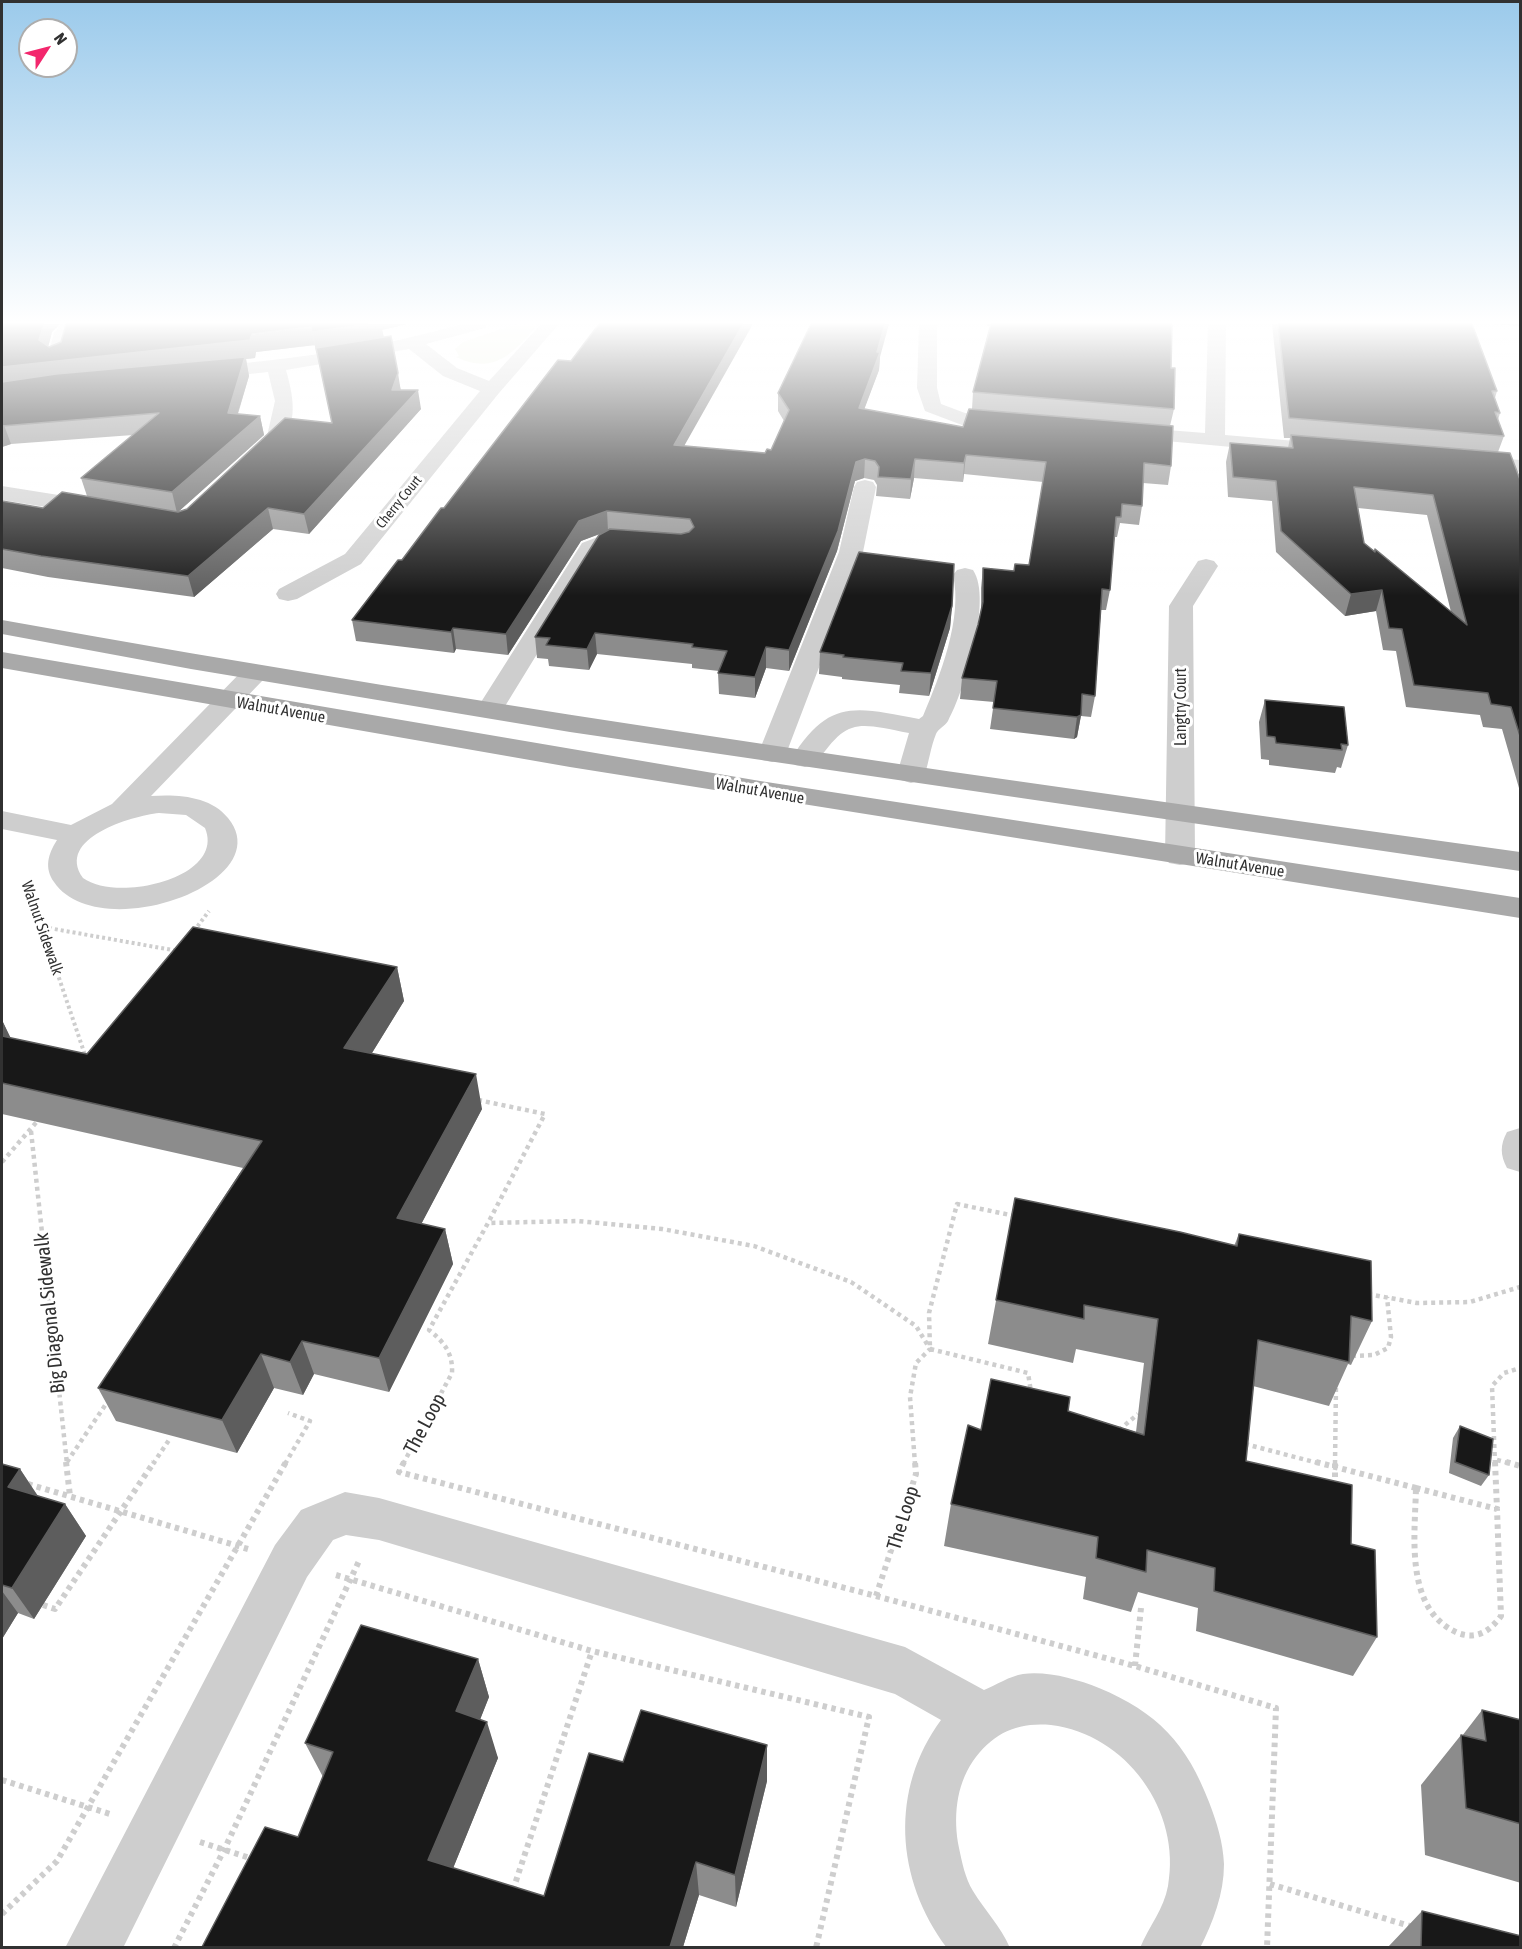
<!DOCTYPE html>
<html>
<head>
<meta charset="utf-8">
<style>
  body { margin:0 }
  #map { position:relative; width:1522px; height:1949px; overflow:hidden; background:#fff; font-family:"Asap Condensed",sans-serif }
  canvas { display:block }
  .frame { position:absolute; inset:0; border:3px solid #313131; pointer-events:none }
  .north { position:absolute; left:18px; top:18px; width:60px; height:60px; box-sizing:border-box; background:#fff; border:2px solid #adadad; border-radius:50%; rotate:54deg; font-size:16px; font-weight:700; line-height:24px; text-align:center; color:#313131 }
  .north::after { content:''; display:block; margin:auto; width:21px; height:27px; background:#f3276d; clip-path:polygon(50% 0,100% 100%,50% 72%,0 100%) }
</style>
</head>
<body>
<div id="map">
<canvas width="1522" height="1949"></canvas>
<div class="frame"></div>
<div class="north">N</div>
</div>
<script>
const ctx = document.querySelector('canvas').getContext('2d');
ctx.lineJoin = 'round';
function fillPath(path, color) { ctx.fillStyle = color; ctx.fill(path, 'evenodd'); }
function trace(path, color, width, dash) { ctx.strokeStyle = color; ctx.lineWidth = width; ctx.lineCap = dash ? 'butt' : 'round'; ctx.setLineDash(dash || []); ctx.stroke(path); }
function label(font, color, halo, rows, align = 'center') {
  ctx.font = font + ' "Asap Condensed",sans-serif'; ctx.lineWidth = 6; ctx.setLineDash([]); ctx.textBaseline = 'middle'; ctx.strokeStyle = halo; ctx.fillStyle = color; for (const [text, x, y, turn = 0] of rows) {
    ctx.save(); ctx.translate(x, y); ctx.rotate((+turn || 0) * Math.PI / 180); ctx.textAlign = isNaN(turn) ? turn : align; if (halo) ctx.strokeText(text, 0, 0); ctx.fillText(text, 0, 0); ctx.restore();
  }
}
fillPath(new Path2D(`
  M516,324H538C515,351 496,376 456,357L459,356L455,349L463,342Z`), '#ebefde');
trace(new Path2D(`
  M30,892L86,1058
  M43,927L178,951
  M194,931L209,911`), '#cecece', 4, [3, 3]);
trace(new Path2D(`
  M478,1100L545,1114L488,1223
  M31,1131L67,1464
  M2,1162L40,1118
  M1015,1216L957,1204L929,1313L930,1349L1028,1373L1031,1392
  M1368,1294L1417,1303L1470,1302L1520,1287
  M1352,1356L1374,1355L1388,1348L1391,1337L1387,1297
  M1119,1430L1138,1414
  M1245,1444L1322,1464
  M1497,1460L1512,1464
  M67,1462L108,1401
  M153,1464L169,1440
  M285,1464L310,1421L288,1413
  M403,1464L452,1373C453,1353 444,1342 429,1330L488,1223L577,1221L662,1229L754,1246L851,1282L916,1326L930,1349L916,1363L910,1397L915,1464
  M1335,1464L1336,1385
  M1495,1464L1492,1386L1504,1373L1520,1368`), '#cecece', 4.5, [4, 4]);
trace(new Path2D(`
  M66,1462L70,1496
  M404,1462L399,1472L876,1596L916,1474L915,1462
  M1316,1462L1416,1488
  M1495,1462L1497,1509
  M1506,1462L1520,1466
  M28,1484L248,1549
  M1335,1486V1462
  M1416,1488L1497,1509L1501,1616C1490,1631 1477,1640 1458,1633C1404,1610 1415,1536 1416,1488Z
  M336,1575L592,1651L869,1717L816,1948
  M876,1596L1135,1666L1276,1708L1267,1948
  M43,1605L55,1609L154,1462
  M1135,1666L1141,1608
  M2,1780L110,1814
  M200,1842L253,1859
  M1270,1884L1413,1927
  M513,1890L592,1651
  M2,1914L57,1861L286,1462
  M174,1948L225,1848L359,1561`), '#cecece', 6, [4.5, 4.5]);
fillPath(new Path2D(`
  M62,324H80L72,334L65,358L56,364L47,358L54,333Z
  M461,324H488L485,328L426,344L457,368L489,381L541,324H559L499,393L361,564L297,599L288,601L279,599L276,594L279,589L345,554L480,391L443,376L409,349L286,370C295,402 299,429 272,453C263,461 258,465 247,462L243,458L267,436L275,401L268,372L203,379L193,373L203,367C290,359 377,349 461,324Z
  M919,324H937V388L941,404L965,413L1019,419L1022,423L1019,427L962,425L925,411L917,388Z
  M1208,324H1226L1225,435L1331,444L1338,446L1341,450L1338,454L1331,456L1122,437L1119,433L1122,429L1129,427L1205,433Z
  M1470,456L1520,460V472L1463,466L1459,462L1463,458Z
  M865,480L873,482L876,487L863,552L786,754L782,760L772,762L762,760L758,754L839,552L854,487L857,482Z
  M2,486L96,501L104,503L107,508L104,513L96,515L2,500Z
  M608,533L643,537L646,542L643,547C627,551 614,546 599,553L499,716L489,718L479,716L476,710L582,543Z
  M1206,559L1214,561L1218,566L1193,606L1195,856L1191,863L1180,865L1169,863L1165,856L1169,606L1198,561Z
  M965,568L973,570C993,599 964,692 948,721C945,726 938,729 936,734C931,746 929,761 925,774L921,780L911,783L901,780L897,774L909,733C855,722 847,718 815,765L805,767L795,765L791,759C829,698 855,707 919,719L923,716C940,676 963,618 953,575L957,570Z
  M254,666L263,668L267,674L263,680L151,796C177,794 211,796 228,818C281,883 98,947 54,882C44,868 48,854 57,840L2,829V811L71,825L112,804L245,668ZM159,813L186,815L205,828C226,878 117,903 83,878C55,838 132,816 159,813Z
  M1520,1128V1172L1507,1168C1500,1155 1500,1145 1507,1132Z
  M345,1492L379,1498L905,1647L984,1690C996,1685 1010,1676 1023,1674C1048,1671 1076,1679 1099,1688C1157,1712 1187,1744 1209,1802C1217,1823 1223,1842 1224,1864C1224,1894 1213,1922 1200,1948H1140C1149,1926 1164,1909 1168,1886C1182,1811 1126,1734 1051,1725C1017,1722 993,1733 973,1761C956,1786 953,1818 959,1848C962,1862 965,1878 973,1891C985,1911 1000,1925 1010,1948H947C895,1879 890,1789 941,1720L895,1694L379,1540L346,1535L333,1540L307,1577L123,1948H65L275,1545L301,1510Z`), '#cecece');
fillPath(new Path2D(`
  M2,620C506,711 1013,781 1520,852V871L570,732L191,669L2,634Z
  M2,652L760,781L1520,898V918L570,767L2,668Z`), '#a9a9a9');
fillPath(new Path2D(`
  M2,324H60L52,332L48,347H49L61,342L382,330L384,337L401,390L421,409L309,534L273,529L194,597L48,577L2,568V501L43,508L87,496L81,478L133,435L11,444L2,447ZM315,345L332,423L187,509L179,511L264,435L260,416L238,414L249,376L246,359L255,358L256,352Z
  M987,324H1172L1171,368L1174,409L1170,426L1171,466L1168,485L1143,483L1142,506L1139,525L1120,523L1117,537H1114L1110,590L1106,610H1101L1095,696L1091,717L1081,716L1077,737L1074,739L990,729L994,702L960,699L962,678L978,625L981,614V588L983,568L1014,571L1029,565L1043,482L964,474L963,482L914,478L910,499L876,496L877,485L874,480L864,478L855,481L837,551L789,671L766,668L755,698L719,694L718,673L719,671L692,668V664L597,654L589,670L549,666L548,659L537,658L535,637L604,532L581,541L508,655L456,649L454,653L356,641L352,620L444,508L684,446L765,453L771,450L784,421L778,411V393L880,357L879,370L864,409L963,427L972,409L973,392L990,326H987Z
  M1272,324H1472L1497,391L1495,398L1500,413L1498,420L1504,436L1498,452L1521,482V795L1502,729L1483,727L1480,715L1406,707L1396,651L1383,650L1376,611L1345,616L1276,552L1272,501L1228,497L1226,462L1230,443L1288,448L1290,438H1284ZM1358,508L1427,515L1451,612L1375,549L1374,551L1364,543Z
  M1487,324H1521V326Z
  M952,606L950,628L929,696L899,693L900,685L842,679V677L819,674L820,652Z
  M1265,700L1348,745L1341,768L1337,767L1335,773L1269,765V760L1261,759L1259,722Z
  M397,967L404,1001L372,1053L482,1109L421,1224L445,1229L453,1264L389,1392L314,1374L303,1395L274,1388L237,1453L116,1421L98,1388L243,1168L2,1114V1020L10,1038L87,1054Z
  M1015,1198L1234,1246L1239,1234L1372,1321L1351,1365L1348,1364L1329,1406L1253,1386L1246,1461L1351,1544L1377,1637L1353,1676L1196,1631L1198,1608L1138,1592L1131,1612L1083,1599L1086,1577L944,1546L951,1504L981,1430L1068,1411L1136,1432L1144,1363L1076,1349L1073,1363L988,1344Z
  M1460,1426L1489,1475L1481,1486L1449,1473L1453,1438Z
  M2,1464L20,1469L38,1496L65,1504L86,1536L34,1619L18,1613L2,1639Z
  M478,1659L489,1697L480,1719L498,1758L453,1868L544,1896L623,1762L767,1745V1781L736,1907L699,1895L683,1947L298,1837L323,1777L305,1743Z
  M1482,1710L1521,1720V1883L1425,1855L1421,1785L1461,1735L1462,1736Z
  M1422,1911L1521,1947H1388Z`), '#8c8c8c');
fillPath(new Path2D(`
  M44,324H60L52,332L45,359L39,340Z
  M368,324H408L382,330L384,339L316,351L312,332Z
  M743,324H753L674,464V445Z
  M885,324H889L880,357L879,370L858,426L859,408Z
  M311,327L315,345L256,352L255,358L246,359L249,376L232,432L228,413L2,386V367Z
  M398,373L401,392L392,390Z
  M418,390L421,409L309,534L304,514Z
  M260,416L264,435L177,513L172,492Z
  M4,425L11,444L2,447V426Z
  M966,455L964,474L963,482L964,463Z
  M865,459L864,478L855,481L837,551L789,671V650L856,462Z
  M915,459L914,478L910,499L911,479Z
  M268,508L273,529L194,597L188,576Z
  M607,511L608,531L581,541L508,655L506,634L579,521Z
  M1382,590L1376,611L1345,616L1351,594Z
  M952,606L950,628L929,696L931,673Z
  M453,628L456,649L454,653L451,632Z
  M595,633L597,654L589,670L587,649Z
  M766,647V668L755,698V677Z
  M1081,715L1077,737L1074,739L1077,717Z
  M397,967L404,1001L354,1082L344,1048Z
  M2,1020L19,1055L2,1057Z
  M476,1074L482,1109L406,1253L397,1218Z
  M445,1229L453,1264L389,1392L379,1358Z
  M302,1341L314,1374L303,1395L290,1362Z
  M261,1354L274,1388L237,1453L222,1420Z
  M20,1469L41,1501L8,1487Z
  M65,1504L86,1536L34,1619L12,1588Z
  M2,1591L18,1613L2,1639Z
  M478,1659L489,1697L469,1748L456,1711Z
  M487,1722L498,1758L443,1893L428,1860Z
  M767,1745V1781L736,1907L735,1875Z
  M696,1862L699,1895L683,1947H670Z`), '#5d5d5d');
const building = new Path2D(`
  M2,324H44L39,340L49,347L61,342L66,324H368L312,332L311,327L252,334L250,340L2,367Z
  M599,324H743L674,445L765,453L767,449L771,450L789,410L778,393L811,324H885L877,352H880L859,408L963,427L969,409L1173,426L1171,466L1144,463L1142,506L1122,504L1121,517H1116L1110,590L1102,589L1095,696L1082,694L1081,715L1077,717L993,708L997,681L962,678L978,625L983,602V568L1014,571L1015,564L1029,565L1046,462L966,455L964,463L915,459L911,479L878,477L879,467L875,461L865,459L856,462L838,531L789,650L766,647L755,677L718,673L727,651L692,647L693,644L595,633L587,649L546,645L550,638L535,637L599,535L610,529L681,534L689,532L694,527L690,519L607,511L579,521L506,634L453,628L451,632L352,620L398,560H402L441,508H444L558,360L571,361Z
  M991,324H1172L1171,368H1175L1174,409L973,392Z
  M1278,324H1472L1497,391H1492L1500,413L1495,412L1504,436L1289,418Z
  M391,336L398,373L392,390H418L304,514L268,508L188,576L41,556L2,549V501L43,508L62,492L178,512L187,509L285,418L332,423L316,348Z
  M245,357L228,413L260,416L172,492L81,478L159,413L2,426V382L56,374Z
  M1291,435L1510,453L1521,482V739L1511,707L1491,704L1488,693L1414,685L1402,629L1389,628L1382,590L1351,594L1281,531L1276,481L1233,477L1230,443L1293,448ZM1354,487L1433,495L1467,625L1375,549V552L1364,543Z
  M859,552L954,564L952,606L931,673L901,671L903,663L843,657L844,655L820,652Z
  M1265,700L1344,707L1348,745L1341,744L1342,750L1276,743L1275,737L1267,736Z
  M193,927L397,967L344,1048L476,1074L397,1218L445,1229L379,1358L302,1341L290,1362L261,1354L222,1420L98,1388L262,1141L2,1083V1036L87,1054Z
  M1015,1198L1180,1232L1237,1246L1239,1234L1371,1261L1372,1321L1351,1316L1349,1362L1258,1340L1246,1461L1352,1485L1351,1544L1375,1550L1377,1637L1214,1591L1215,1568L1147,1550L1146,1572L1096,1558L1098,1537L951,1504L968,1425L981,1430L991,1379L1070,1397L1068,1411L1144,1435L1158,1319L1084,1305V1319L996,1300Z
  M1460,1426L1493,1439L1489,1475L1455,1462Z
  M2,1464L20,1469L8,1487L65,1504L12,1588L2,1585Z
  M361,1625L478,1659L456,1711L487,1722L428,1860L544,1896L589,1753L623,1762L641,1710L767,1745L735,1875L696,1862L670,1947H202L265,1827L298,1837L333,1752L305,1743Z
  M1482,1710L1521,1720V1824L1466,1808L1461,1735L1486,1741Z
  M1422,1911L1521,1936V1947H1421Z`);
fillPath(building, '#181818');
trace(building, '#5d5d5d', 1.5);
const sky = ctx.createLinearGradient(0, 0, 0, 596);
sky.addColorStop(0, '#9bcaeb');
sky.addColorStop(0.54, '#fff');
sky.addColorStop(1, '#ffffff00');
ctx.fillStyle = sky;
ctx.fillRect(0, 0, 1522, 596);
label('14px', '#313131', '#fff', [
  ["Cherry Court",399,502,-51]
]);
label('16px', '#313131', '#fff', [
  ["Langtry Court",1181,707,-90],
  ["Walnut Avenue",281,710,10],
  ["Walnut Avenue",760,791,10],
  ["Walnut Avenue",1240,865,9],
  ["Walnut Sidewalk",42,928,71]
]);
label('20px', '#313131', '#fff', [
  ["Big Diagonal Sidewalk",50,1313,-96],
  ["The Loop",425,1424,-62],
  ["The Loop",903,1518,-73]
]);
</script>
</body>
</html>
